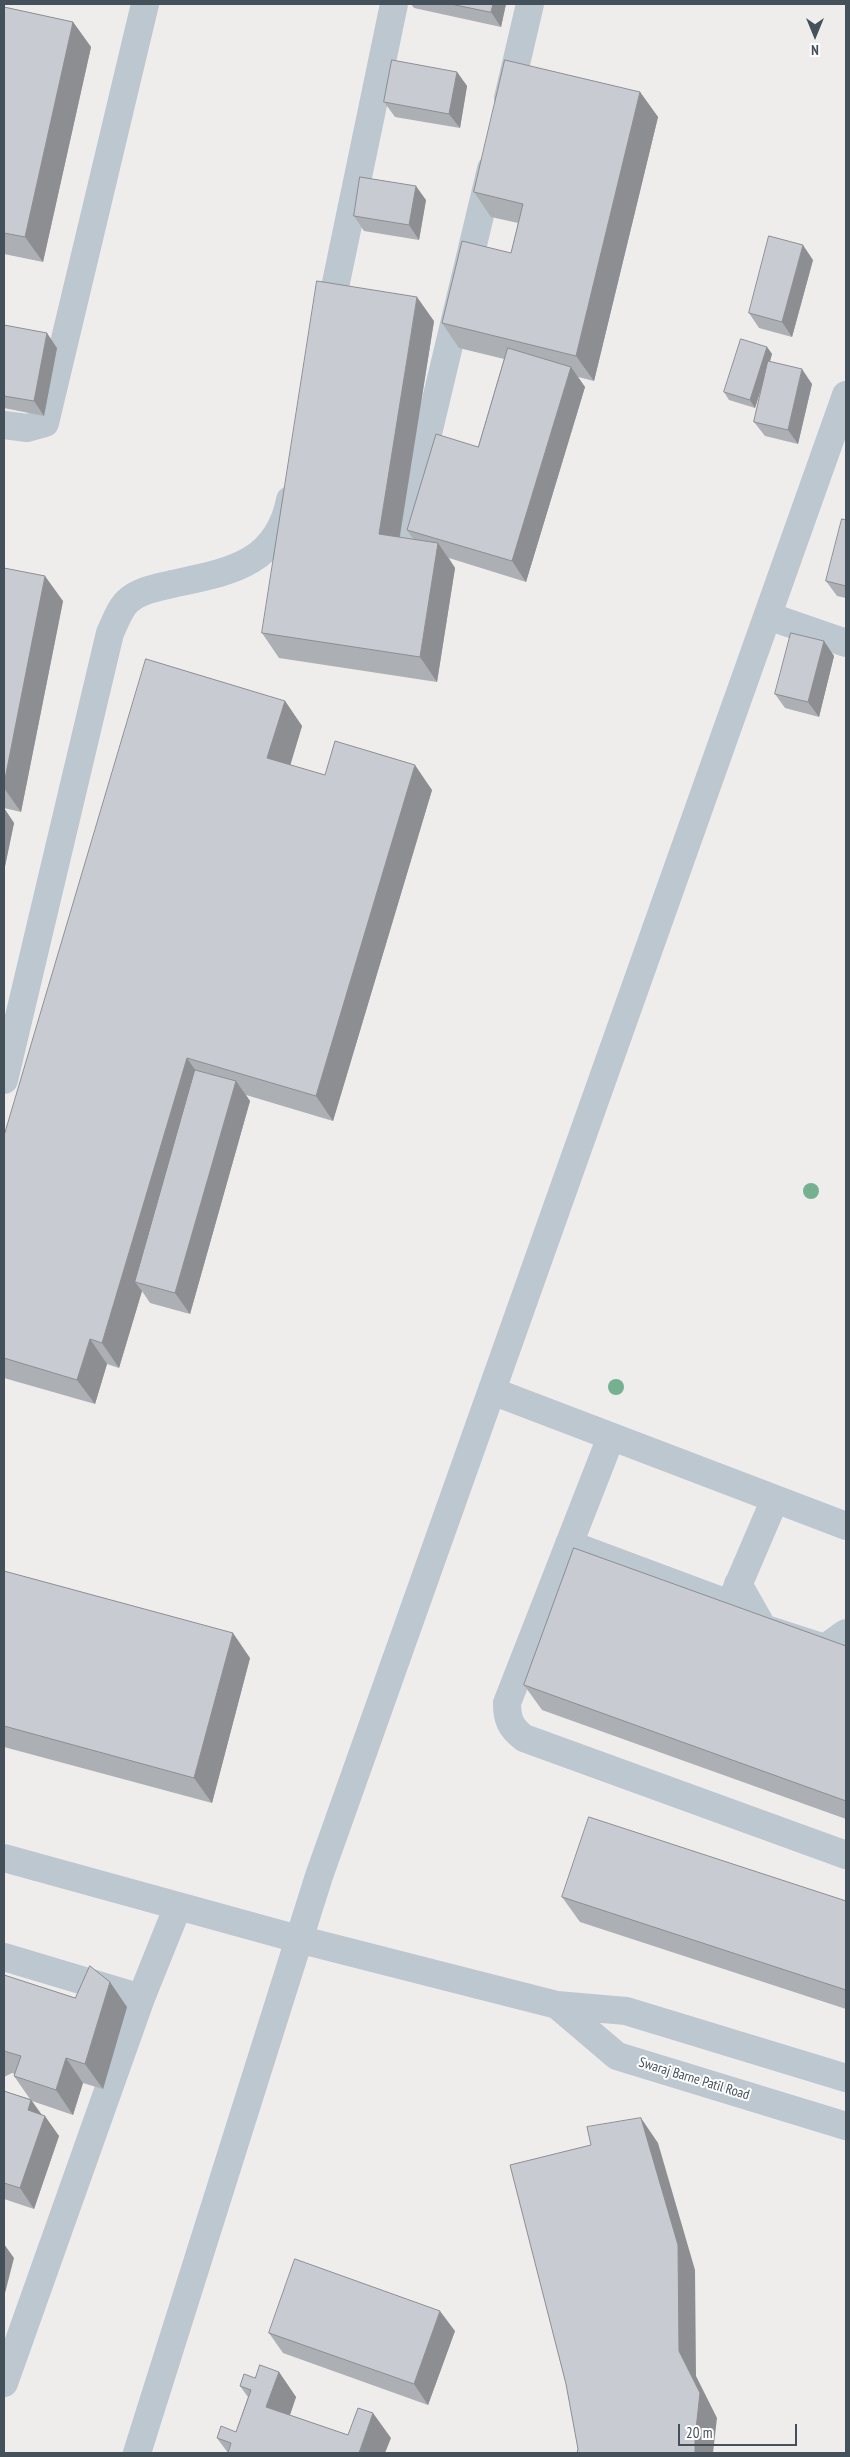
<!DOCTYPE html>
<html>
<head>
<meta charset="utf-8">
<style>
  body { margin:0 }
  #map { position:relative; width:850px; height:2457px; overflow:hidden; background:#efecec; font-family:"PT Sans Narrow",sans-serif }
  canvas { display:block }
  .frame { position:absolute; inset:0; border:5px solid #44505a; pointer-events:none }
  .north { position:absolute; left:790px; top:10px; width:50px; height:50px; -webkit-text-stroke:4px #fff; paint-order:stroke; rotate:180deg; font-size:14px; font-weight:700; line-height:20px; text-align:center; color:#44505a }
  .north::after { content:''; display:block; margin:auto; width:18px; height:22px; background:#44505a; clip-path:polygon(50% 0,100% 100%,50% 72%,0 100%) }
  .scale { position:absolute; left:678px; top:2424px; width:119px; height:22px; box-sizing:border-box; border:2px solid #44505a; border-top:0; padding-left:6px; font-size:15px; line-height:18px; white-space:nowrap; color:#44505a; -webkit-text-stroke:4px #fff; paint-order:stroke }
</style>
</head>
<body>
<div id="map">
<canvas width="850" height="2457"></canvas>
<div class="frame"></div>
<div class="north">N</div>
<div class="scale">20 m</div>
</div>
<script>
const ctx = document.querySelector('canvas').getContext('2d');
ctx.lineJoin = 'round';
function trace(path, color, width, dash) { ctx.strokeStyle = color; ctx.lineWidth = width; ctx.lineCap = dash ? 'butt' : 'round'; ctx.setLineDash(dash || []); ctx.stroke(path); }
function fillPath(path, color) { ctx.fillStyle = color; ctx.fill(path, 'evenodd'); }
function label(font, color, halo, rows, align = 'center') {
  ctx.font = font + ' "PT Sans Narrow",sans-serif'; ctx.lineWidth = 4; ctx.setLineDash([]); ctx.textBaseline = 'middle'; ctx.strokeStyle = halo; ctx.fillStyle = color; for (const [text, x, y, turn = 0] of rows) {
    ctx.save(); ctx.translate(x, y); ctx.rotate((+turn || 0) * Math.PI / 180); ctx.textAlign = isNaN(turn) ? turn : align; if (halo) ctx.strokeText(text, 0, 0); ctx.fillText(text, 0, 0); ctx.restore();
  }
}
trace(new Path2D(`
  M508,98L530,4
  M328,321L394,4
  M4,425L27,428L45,423L145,4
  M405,530L491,169
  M768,616L846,643
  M4,1080L110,633C115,623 120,607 129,600C141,590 157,588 172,584C227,572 277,566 290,500
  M492,1391L846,1526
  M611,1437L507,1703C507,1720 511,1728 524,1738L846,1855
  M569,1544L730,1604L775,1499
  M738,1584L763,1628L825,1648L846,1633
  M4,1858L298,1939L557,2005L626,2011L846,2078
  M4,1957L141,1998L4,2383
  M141,1998L178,1906
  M557,2005L617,2056L846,2126
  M137,2453L319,1876L846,395`), '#bcc7d0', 28);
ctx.fillStyle = '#75b090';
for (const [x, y] of [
  [811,1191],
  [616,1387]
]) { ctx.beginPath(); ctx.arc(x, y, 8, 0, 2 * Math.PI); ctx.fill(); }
fillPath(new Path2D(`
  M411,4H506L501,27L414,8Z
  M4,7L73,22L91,47L43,262L4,254Z
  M457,72L467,86L460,128L395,117L384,102Z
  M640,92L658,117L594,381L578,377L585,387L526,582L449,558L455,568L437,682L279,658L262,633L434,321L400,537L414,540L407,530L478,447L504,359L459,348L442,323L511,253L518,223L491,217L474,192Z
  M426,200L419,240L364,231L354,216Z
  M813,260L792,337L759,328L749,313Z
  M4,325L57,348L44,416L4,408Z
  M767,347L772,354L770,362L812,384L798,444L765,436L754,422L762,386L755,408L729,400L724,392Z
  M846,520V598L837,596L826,581Z
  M4,568L63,601L21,812L4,808L14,823L4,871Z
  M824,641L834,656L819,717L785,708L775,694Z
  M285,701L302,726L290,765L325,775L432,790L333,1121L246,1095L250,1101L190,1314L150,1303L142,1291L119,1368L107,1364L95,1404L4,1378V1136Z
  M4,1571L250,1658L212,1803L4,1747Z
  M846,1646V1819L542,1710L524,1685Z
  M562,1897L846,1901V2009L580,1922Z
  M4,1975L75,1998L127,2007L103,2089L83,2083L73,2115L32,2101L42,2115L59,2136L34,2209L4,2199V2091L30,2099L14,2076L15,2074L12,2073L4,2077Z
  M455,2331L428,2405L283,2353L269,2333Z
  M279,2372L296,2397L290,2415L348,2435L359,2453H228L217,2438L236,2432L248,2397L240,2386L255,2378Z`), '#acafb4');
fillPath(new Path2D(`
  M493,4H506L501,27L491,12Z
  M73,22L91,47L43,262L25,237Z
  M457,72L467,86L460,128L449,114Z
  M640,92L658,117L594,381L576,356Z
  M416,186L426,200L419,240L409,225Z
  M803,245L813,260L792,337L782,322Z
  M417,297L434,321L396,559L379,534Z
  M47,333L57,348L44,416L34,401Z
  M767,347L772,354L755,408L750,400Z
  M571,367L585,387L526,582L512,561Z
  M802,369L812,384L798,444L788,430Z
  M438,543L455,568L437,682L420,657Z
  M45,576L63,601L21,812L4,788V784Z
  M824,641L834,656L819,717L808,702Z
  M285,701L302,726L285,783L267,758Z
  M415,765L432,790L333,1121L316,1096Z
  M4,808L14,823L4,871Z
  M187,1058L204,1083L135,1282L142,1291L119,1368L102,1343Z
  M236,1081L250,1101L190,1314L175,1293Z
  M90,1339L107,1364L95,1404L77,1380Z
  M233,1633L250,1658L212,1803L194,1778Z
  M110,1982L127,2007L103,2089L85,2064Z
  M66,2058L83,2083L73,2115L56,2090Z
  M31,2100L44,2118L45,2116L59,2136L34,2209L20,2188L28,2110Z
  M641,2118L658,2143L695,2270L696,2376L717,2418L713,2453H695Z
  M4,2244L14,2258L4,2297Z
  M440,2311L455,2331L428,2405L414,2384Z
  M279,2372L296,2397L284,2432L266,2407Z
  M373,2413L391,2438L385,2453H359Z`), '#8c8e92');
const building = new Path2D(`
  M451,4H493L491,12Z
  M4,7L73,22L25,237L4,233Z
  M392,60L457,72L449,114L384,102Z
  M505,60L640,92L576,356L442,323L462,241L511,253L523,204L474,192Z
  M360,177L416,186L409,225L354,216Z
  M769,236L803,245L782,322L749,313Z
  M317,281L417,297L379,534L438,543L420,657L262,633Z
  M4,325L47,333L34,401L4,396Z
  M741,339L767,347L750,400L724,392Z
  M508,348L571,367L512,561L407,530L436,434L478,447Z
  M768,361L802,369L788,430L754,422Z
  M842,519L846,520V586L826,581Z
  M4,568L45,576L4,784Z
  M791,633L824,641L808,702L775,694Z
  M146,659L285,701L267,758L325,775L335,741L415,765L316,1096L187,1058L102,1343L90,1339L77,1380L4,1358V1136Z
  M195,1070L236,1081L175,1293L135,1282Z
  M574,1548L846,1646V1801L524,1685Z
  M4,1571L233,1633L194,1778L4,1726Z
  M589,1817L846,1901V1990L562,1897Z
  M90,1966L110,1982L85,2064L66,2058L56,2090L14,2076L21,2056L4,2051V1975L75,1998Z
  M4,2091L31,2100L28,2110L45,2116L20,2188L4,2183Z
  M641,2118L678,2245L679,2351L700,2393L695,2438V2453H577L578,2449L566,2384L510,2165L591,2145L587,2127Z
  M295,2259L440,2311L414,2384L269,2333Z
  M260,2365L279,2372L266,2407L348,2435L358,2408L373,2413L359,2453H228L231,2443L217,2438L221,2426L236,2432L251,2390L240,2386L244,2374L255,2378Z`);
fillPath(building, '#c8cbd1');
trace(building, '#8c8e92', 1);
label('14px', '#44505a', '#fff', [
  ["Swaraj Barne Patil Road",694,2079,17]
]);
</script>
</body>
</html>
